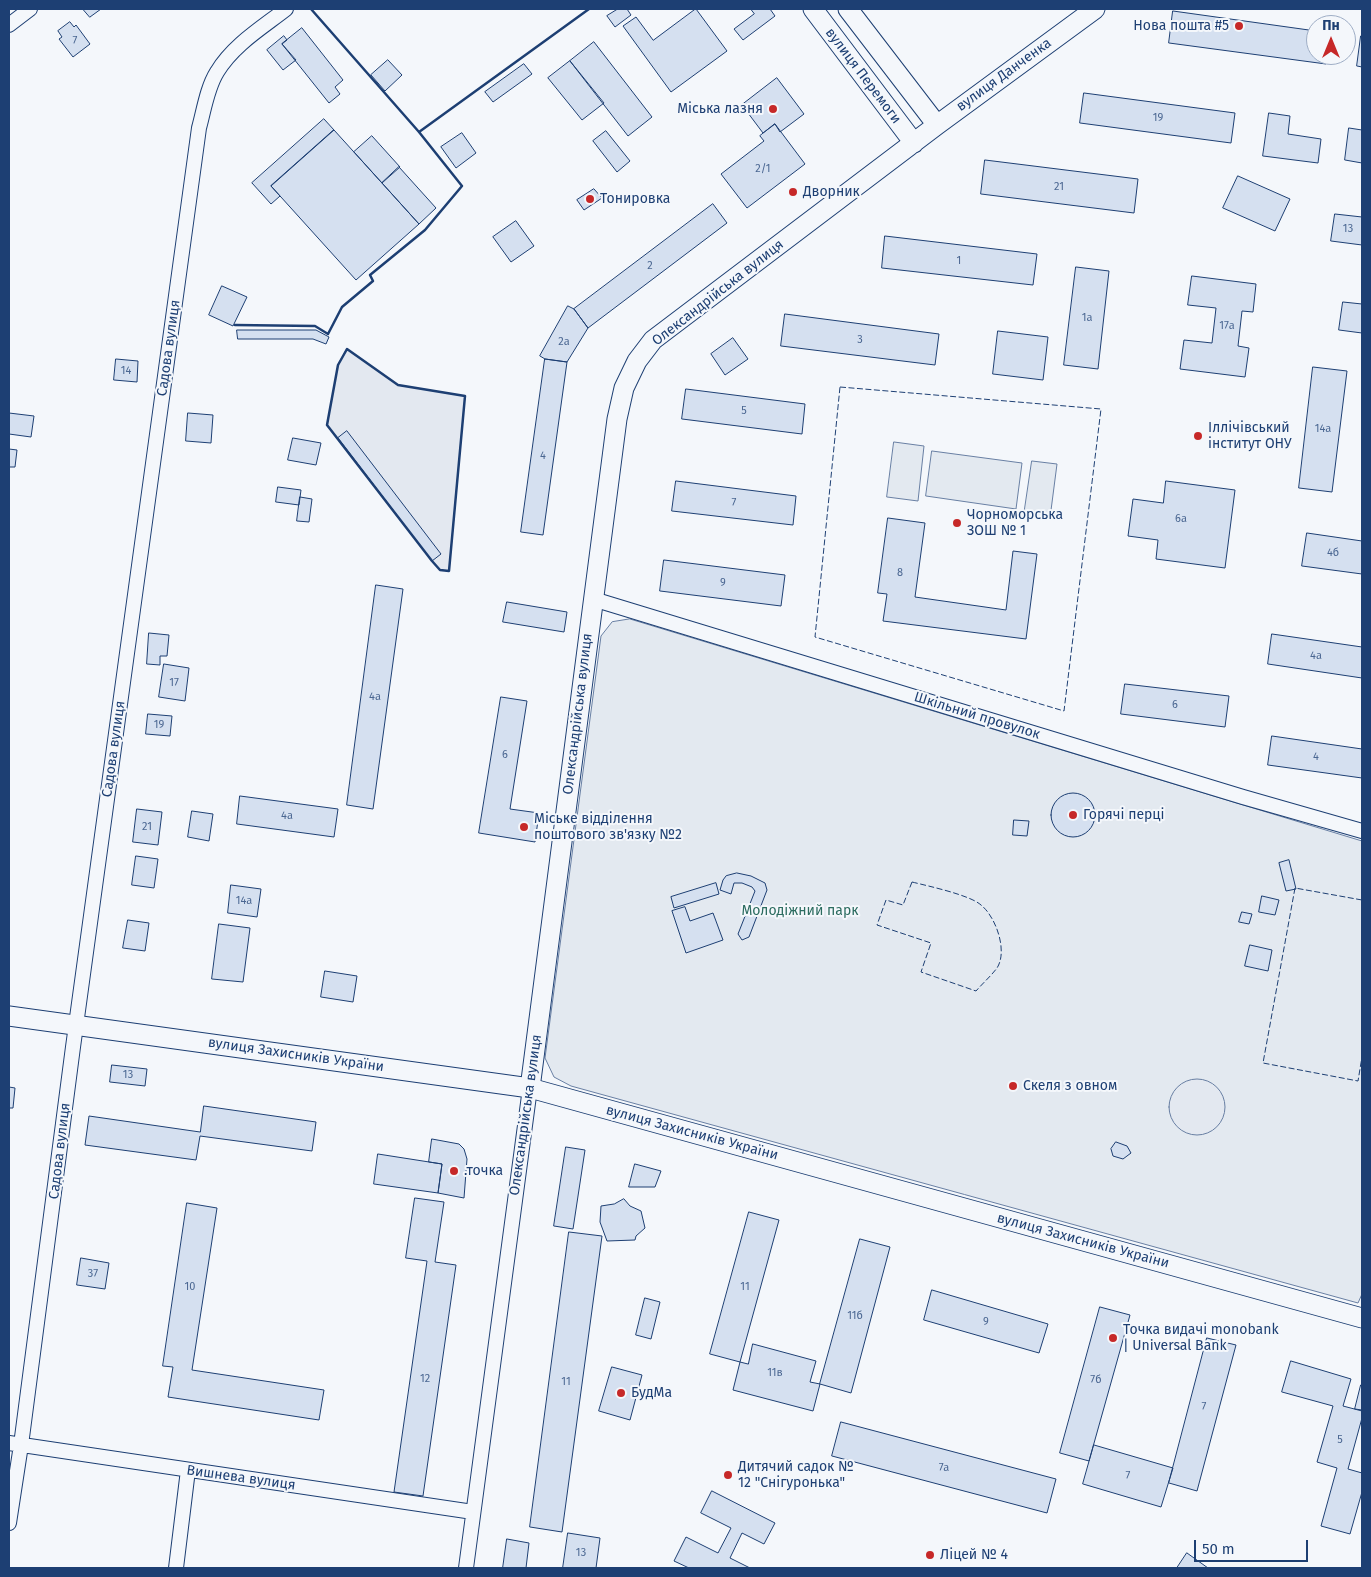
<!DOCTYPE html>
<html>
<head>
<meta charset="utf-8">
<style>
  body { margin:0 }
  #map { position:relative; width:1371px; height:1577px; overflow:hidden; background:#f4f7fb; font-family:"Fira Sans",sans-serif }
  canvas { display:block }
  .frame { position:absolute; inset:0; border:10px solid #1d3f73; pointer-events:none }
  .north { position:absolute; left:1306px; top:15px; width:50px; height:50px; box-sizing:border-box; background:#f4f7fb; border:1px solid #9eadc5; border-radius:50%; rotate:0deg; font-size:14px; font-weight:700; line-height:20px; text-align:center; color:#1d3f73 }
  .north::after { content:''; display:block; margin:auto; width:18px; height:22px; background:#c62828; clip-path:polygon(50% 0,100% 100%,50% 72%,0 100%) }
  .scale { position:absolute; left:1194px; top:1540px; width:114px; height:22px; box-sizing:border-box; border:2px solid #1d3f73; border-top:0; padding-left:6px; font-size:15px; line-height:18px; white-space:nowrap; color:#1d3f73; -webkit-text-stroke:4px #f4f7fb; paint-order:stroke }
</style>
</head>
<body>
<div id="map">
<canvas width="1371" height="1577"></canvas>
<div class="frame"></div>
<div class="north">Пн</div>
<div class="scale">50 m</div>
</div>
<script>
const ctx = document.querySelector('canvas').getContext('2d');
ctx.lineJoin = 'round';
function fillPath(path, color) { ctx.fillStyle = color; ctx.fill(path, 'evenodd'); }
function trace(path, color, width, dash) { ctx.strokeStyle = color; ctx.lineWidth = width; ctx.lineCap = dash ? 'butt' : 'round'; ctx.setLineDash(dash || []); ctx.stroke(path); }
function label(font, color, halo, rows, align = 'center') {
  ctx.font = font + ' "Fira Sans",sans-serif'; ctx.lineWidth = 4; ctx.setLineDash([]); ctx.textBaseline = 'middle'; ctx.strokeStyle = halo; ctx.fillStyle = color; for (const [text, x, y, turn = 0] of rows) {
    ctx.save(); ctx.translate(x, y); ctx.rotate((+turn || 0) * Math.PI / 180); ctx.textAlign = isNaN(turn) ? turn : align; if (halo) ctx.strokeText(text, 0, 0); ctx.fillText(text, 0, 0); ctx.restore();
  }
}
const green = new Path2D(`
  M894,442L924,446L918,501L887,497Z
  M932,451L1022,463L1016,509L926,496Z
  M1032,461L1057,464L1050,518L1024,515Z
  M630,619L1362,841V1294L1358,1303L571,1086L554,1077L545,1058L601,636L612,622Z`);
fillPath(green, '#e3e9f0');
trace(green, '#687fa3', 1);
const parking = new Path2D(`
  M347,349L398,385L465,396L449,571L440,570L432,561L327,425L338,365Z
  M1169 1107a28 28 0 1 1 56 0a28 28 0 1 1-56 0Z`);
fillPath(parking, '#e3e8f0');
trace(parking, '#687fa3', 1);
const building = new Path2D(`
  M83,9H101L90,17Z
  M618,9H627L631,15L615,27L607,16Z
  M696,9L727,51L671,92L623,26L636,17L653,40Z
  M751,9H770L775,16L743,40L734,29L754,14Z
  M1173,11L1316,31V55H1327L1326,64L1169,43Z
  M70,22L74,27L76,25L90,44L73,57L59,39L62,37L58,31Z
  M302,28L343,80L335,87L340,94L329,103L282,44Z
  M284,36L287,40L282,44L296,60L283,70L267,50Z
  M1361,36H1362V67L1357,66Z
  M594,42L652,117L628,136L570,61Z
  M388,60L402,75L385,91L371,75Z
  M570,61L604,103L582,120L548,78Z
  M524,64L532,74L493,102L485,92Z
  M777,78L804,114L780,132L775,124L763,133L742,105Z
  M1084,93L1235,113L1231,143L1080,123Z
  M1269,113L1290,116L1288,134L1321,139L1318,163L1263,156Z
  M324,119L334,130L271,186L280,196L271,204L252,183Z
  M775,124L805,164L747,208L721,174L764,141L760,136Z
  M1349,128L1362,130V163L1345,160Z
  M334,130L419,224L356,280L271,186Z
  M606,131L630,161L617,172L593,141Z
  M462,133L476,153L456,168L441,147Z
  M372,136L400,167L382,183L354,152Z
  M985,160L1138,179L1134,213L981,194Z
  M399,167L436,208L419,224L382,183Z
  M1238,176L1290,199L1275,231L1223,208Z
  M594,189L602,198L584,210L577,200Z
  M713,204L727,223L588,328L574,309Z
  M1335,214L1362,217V245L1331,241Z
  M516,221L534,246L511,262L493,237Z
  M885,236L1037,254L1033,285L882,268Z
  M1076,267L1109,271L1098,369L1064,365Z
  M1192,276L1256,284L1253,312L1242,311L1238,346L1249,348L1245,377L1180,369L1184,340L1212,343L1216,308L1188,305Z
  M222,286L247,297L233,326L209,315Z
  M1343,302L1362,304V333L1339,330Z
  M568,306L574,309L588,328L567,362L545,359L540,356Z
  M785,314L939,334L935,365L781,346Z
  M237,330H316L329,337L326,344L313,339H238Z
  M998,331L1048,337L1043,380L993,374Z
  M733,338L748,359L725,375L711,354Z
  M116,359L138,361L137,382L114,380Z
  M545,359L567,362L543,535L521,532Z
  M1313,367L1347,371L1332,492L1299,488Z
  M686,389L805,404L802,434L682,419Z
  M9,413L34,416L31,437L9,434Z
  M188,413L213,415L211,443L186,441Z
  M347,431L441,554L432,561L338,438Z
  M293,438L321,443L316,465L288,460Z
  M9,449L17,450L15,467H9Z
  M676,481L796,496L793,525L672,511Z
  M1166,481L1235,490L1225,568L1156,559L1158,540L1128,536L1133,499L1163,503Z
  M278,487L301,490L299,505L276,502Z
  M300,497L312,499L309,522L297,521Z
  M888,518L925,523L915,597L1006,610L1013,551L1037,554L1026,639L883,621L887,594L878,593Z
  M1307,533L1362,541V574L1302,566Z
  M664,560L785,575L781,606L660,591Z
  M376,585L403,589L373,809L347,805Z
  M507,602L567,612L564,632L503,622Z
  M149,633L169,635L167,656H160V665L147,664Z
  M1272,634L1362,647V678L1268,664Z
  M164,664L189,668L185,701L159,697Z
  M1125,684L1229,696L1225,727L1121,714Z
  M501,697L527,701L510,809L539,813L535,842L479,833Z
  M148,714L172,716L170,736L146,734Z
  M1272,736L1362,749V778L1268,765Z
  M1051 815a22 22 0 1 1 44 0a22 22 0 1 1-44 0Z
  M240,796L338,809L334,837L237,824Z
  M137,809L162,812L158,845L133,842Z
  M192,811L213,814L209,841L188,837Z
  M1014,820L1029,821L1027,836L1013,835Z
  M136,856L158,859L154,888L132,885Z
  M1289,860L1296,889L1286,891L1279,863Z
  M737,873L751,876L765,883L767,890L749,937L742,940L738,934L755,891L752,887L742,883H734L731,894L720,890L723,880L726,876Z
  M716,883L719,894L674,908L671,897Z
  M231,885L261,889L257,917L228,913Z
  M1262,896L1279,900L1275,915L1259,912Z
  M685,907L690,921L713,913L723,940L686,953L672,911Z
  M1242,912L1252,914L1249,924L1239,922Z
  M128,920L149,923L145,951L123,948Z
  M219,924L250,928L243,982L212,979Z
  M1250,945L1272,950L1268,971L1245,966Z
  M325,971L357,976L353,1002L321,997Z
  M112,1065L147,1069L145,1086L110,1082Z
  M9,1087L15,1088L13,1108H9Z
  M204,1106L316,1122L312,1151L200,1136L196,1160L85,1145L89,1116L200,1132Z
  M432,1139L459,1144L464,1149L467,1159L464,1198L438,1193L442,1164L429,1162Z
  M1116,1142L1127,1146L1131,1153L1123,1159L1113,1156L1111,1149Z
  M566,1147L585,1150L573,1229L554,1226Z
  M378,1154L442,1164L438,1193L374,1184Z
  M635,1164L661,1171L655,1187H629Z
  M415,1198L444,1202L435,1262L456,1265L423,1496L394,1492L427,1261L406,1258Z
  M624,1199L630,1206L641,1211L645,1228L636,1236L635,1240L607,1241L600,1222L601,1206L614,1204Z
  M187,1203L217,1208L192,1370L324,1390L319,1420L168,1397L173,1367L163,1366Z
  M749,1212L779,1220L740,1362L710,1354Z
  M569,1232L602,1236L562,1532L530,1527Z
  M860,1239L890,1247L851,1393L820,1384Z
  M81,1258L109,1263L105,1289L77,1285Z
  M932,1290L1048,1324L1039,1353L924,1320Z
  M645,1298L660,1302L651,1339L636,1335Z
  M1100,1307L1130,1315L1089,1461L1060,1453Z
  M1207,1338L1236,1345L1197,1491L1169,1483Z
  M753,1344L816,1361L810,1382L820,1384L813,1411L733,1390L740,1362L748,1364Z
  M1291,1361L1351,1379L1343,1406L1362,1411V1418L1348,1469L1362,1473V1492L1350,1534L1321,1526L1337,1468L1317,1462L1333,1406L1282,1392Z
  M612,1367L642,1375L630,1420L599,1411Z
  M1361,1385H1362V1410L1355,1409Z
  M841,1422L1056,1479L1047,1513L832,1456Z
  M1094,1445L1173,1468L1161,1507L1083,1484Z
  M712,1491L775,1523L764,1544L742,1533L730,1558L750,1568H689L674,1561L686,1537L718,1553L731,1528L701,1513Z
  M568,1533L600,1538L596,1568H563Z
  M507,1539L529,1543L526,1568H503Z
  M1187,1553L1208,1568H1177Z`);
fillPath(building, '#d5e0f0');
trace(building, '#1d3f73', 1);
const street = new Path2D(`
  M9,25L30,9
  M593,599L1243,797L1362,831
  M9,1443L473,1512
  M9,1523L21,1445L73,1047L199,128C204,110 207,88 217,72C233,45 263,27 286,9
  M176,1568L188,1470
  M466,1568L530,1088`);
const secondary = new Path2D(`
  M813,9L914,143
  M848,9L937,125
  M9,1016L530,1088L1362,1318
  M530,1088L617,419L624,388L637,361L653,340L937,125L1095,9`);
trace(street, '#1d3f73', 16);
trace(secondary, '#1d3f73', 21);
trace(street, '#f4f7fb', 14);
trace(secondary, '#f4f7fb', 19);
trace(new Path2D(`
  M840,387L1101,409L1064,711L815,637Z
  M912,882C928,886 970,895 981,905C996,917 1008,951 997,968C991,976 983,983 976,991L921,972L931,943L877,925L886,900L903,905Z
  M1362,900L1295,888L1263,1063L1358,1081L1362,1057`), '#1d3f73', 1, [6, 2.5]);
trace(new Path2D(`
  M311,9L419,132L589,9
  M235,325L315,326L328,334L342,307L373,281L370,275L425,230L462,186L419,132
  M347,349L398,385L465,396L449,571L440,570L432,561L327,425L338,365Z`), '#1d3f73', 2.5);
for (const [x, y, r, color] of [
  [1239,26,5,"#c62828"],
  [773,109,5,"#c62828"],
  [793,192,5,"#c62828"],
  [590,199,5,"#c62828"],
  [1198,436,5,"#c62828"],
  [957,523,5,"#c62828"],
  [1073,815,5,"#c62828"],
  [524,827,5,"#c62828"],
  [1013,1086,5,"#c62828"],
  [454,1171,5,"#c62828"],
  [1113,1338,5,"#c62828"],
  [621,1393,5,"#c62828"],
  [728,1475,5,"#c62828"],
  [930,1555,5,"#c62828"]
]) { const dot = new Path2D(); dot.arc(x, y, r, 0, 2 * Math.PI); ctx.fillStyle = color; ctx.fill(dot); trace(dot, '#f4f7fb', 2); }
label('11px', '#4b6792', null, [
  ["7",75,41],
  ["19",1158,118],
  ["2/1",763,169],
  ["21",1059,187],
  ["13",1348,229],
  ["1",959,261],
  ["2",650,266],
  ["1а",1087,318],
  ["17а",1227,326],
  ["3",860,340],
  ["2а",564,342],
  ["14",126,371],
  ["5",744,411],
  ["14а",1323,429],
  ["4",543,456],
  ["7",734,503],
  ["6а",1181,519],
  ["4б",1333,553],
  ["8",900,573],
  ["9",723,583],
  ["4а",1316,656],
  ["17",174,683],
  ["4а",375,697],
  ["6",1175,705],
  ["19",159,725],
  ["6",505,755],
  ["4",1316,757],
  ["4а",287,816],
  ["21",147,827],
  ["14а",244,901],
  ["13",128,1075],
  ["37",93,1274],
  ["10",190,1287],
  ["11",745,1287],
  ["11б",855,1316],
  ["9",986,1322],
  ["11в",775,1373],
  ["12",425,1379],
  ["7б",1096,1380],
  ["11",566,1382],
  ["7",1204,1407],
  ["5",1340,1440],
  ["7а",944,1468],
  ["7",1128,1476],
  ["13",581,1553]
]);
label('14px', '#1d3f73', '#f4f7fb', [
  ["Нова пошта #5",1229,26,"right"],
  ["Міська лазня",763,109,"right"],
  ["Дворник",803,192],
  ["Тонировка",600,199],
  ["Іллічівський",1208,428],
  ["інститут ОНУ",1208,444],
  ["Чорноморська",967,515],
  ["ЗОШ № 1",967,531],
  ["Горячі перці",1083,815],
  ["Міське відділення",534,819],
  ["поштового зв'язку №2",534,835],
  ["Скеля з овном",1023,1086],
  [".точка",464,1171],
  ["Точка видачі monobank",1123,1330],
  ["| Universal Bank",1123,1346],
  ["БудМа",631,1393],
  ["Дитячий садок №",738,1467],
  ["12 \"Снігуронька\"",738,1483],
  ["Ліцей № 4",940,1555]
], 'left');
label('14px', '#1d3f73', '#f4f7fb', [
  ["вулиця Данченка",1004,75,-36],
  ["вулиця Перемоги",863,76,53],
  ["Олександрійська вулиця",718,293,-38],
  ["Садова вулиця",169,348,-82],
  ["Олександрійська вулиця",578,714,-83],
  ["Шкільний провулок",977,716,17],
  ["Садова вулиця",114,749,-82],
  ["вулиця Захисників України",296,1055,8],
  ["Олександрійська вулиця",526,1115,-82],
  ["вулиця Захисників України",692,1133,15],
  ["Садова вулиця",60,1151,-83],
  ["вулиця Захисників України",1083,1241,15],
  ["Вишнева вулиця",241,1478,8]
]);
label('14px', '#2c6c60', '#f4f7fb', [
  ["Молодіжний парк",800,911]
]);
</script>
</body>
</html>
